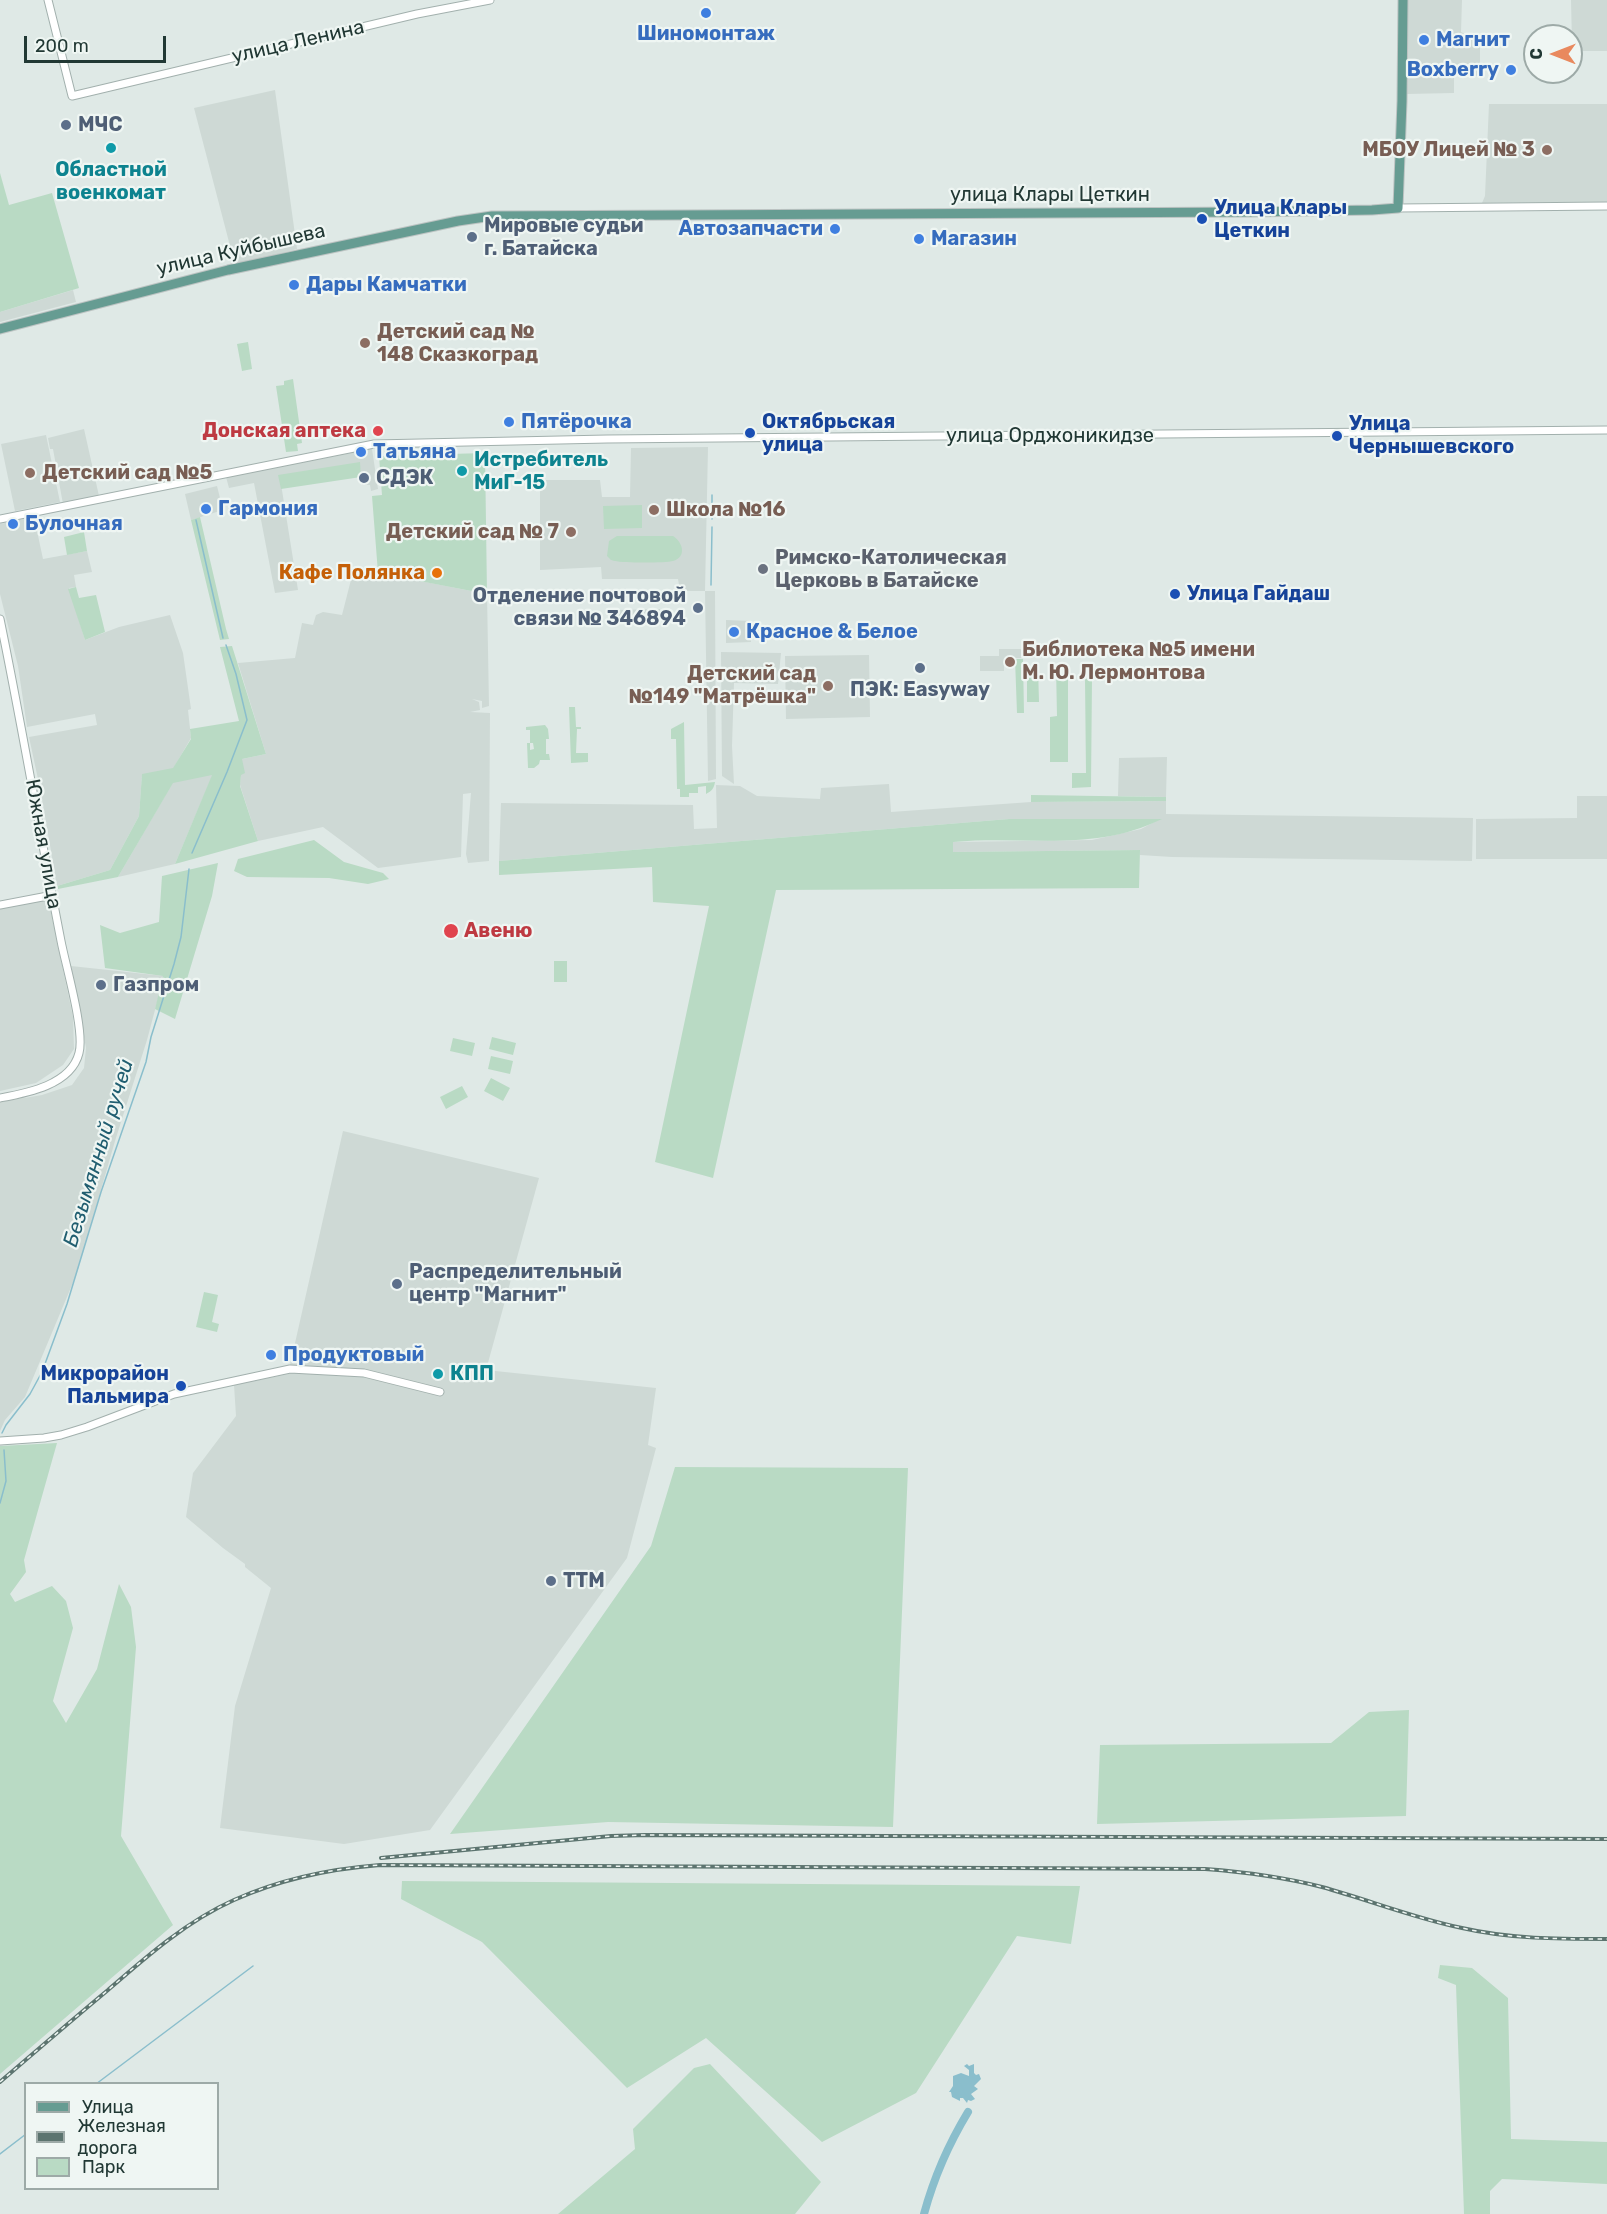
<!DOCTYPE html>
<html>
<head>
<meta charset="utf-8">
<style>
  body { margin:0 }
  #map { position:relative; width:1607px; height:2214px; overflow:hidden; background:#dfe9e6; font-family:Rubik,sans-serif }
  canvas { display:block }
  .legend { position:absolute; left:24px; top:2082px; width:195px; height:108px; box-sizing:border-box; background:#eff6f3; border:2px solid #9daaa7; margin:0; padding:8px 10px; list-style:none; font-size:18px; color:#213834 }
  .legend li { display:flex; align-items:center; gap:12px; height:30px }
  .legend b { width:30px; border:2px solid #9daaa7 }
  .north { position:absolute; left:1523px; top:24px; width:60px; height:60px; box-sizing:border-box; background:#eff6f3; border:2px solid #9daaa7; border-radius:50%; rotate:270deg; font-size:16px; font-weight:700; line-height:24px; text-align:center; color:#213834 }
  .north::after { content:''; display:block; margin:auto; width:21px; height:27px; background:#e9895e; clip-path:polygon(50% 0,100% 100%,50% 72%,0 100%) }
  .scale { position:absolute; left:24px; top:36px; width:142px; height:27px; box-sizing:border-box; border:3px solid #213834; border-top:0; padding-left:8px; font-size:18px; line-height:21px; white-space:nowrap; color:#213834; -webkit-text-stroke:4px #eff6f3; paint-order:stroke }
</style>
</head>
<body>
<div id="map">
<canvas width="1607" height="2214"></canvas>
<ul class="legend">
<li><b style="height:8px;background:#669c92"></b>Улица</li>
<li><b style="height:8px;background:#5c746f"></b>Железная дорога</li>
<li><b style="height:16px;background:#b9dac4"></b>Парк</li>
</ul>
<div class="north">С</div>
<div class="scale">200 m</div>
</div>
<script>
const ctx = document.querySelector('canvas').getContext('2d');
ctx.lineJoin = 'round';
function fillPath(path, color) { ctx.fillStyle = color; ctx.fill(path, 'evenodd'); }
function trace(path, color, width, dash) { ctx.strokeStyle = color; ctx.lineWidth = width; ctx.lineCap = dash ? 'butt' : 'round'; ctx.setLineDash(dash || []); ctx.stroke(path); }
function label(font, color, halo, rows, align = 'center') {
  ctx.font = font + ' Rubik,sans-serif'; ctx.lineWidth = 4.5; ctx.setLineDash([]); ctx.textBaseline = 'middle'; ctx.strokeStyle = halo; ctx.fillStyle = color; for (const [text, x, y, turn = 0] of rows) {
    ctx.save(); ctx.translate(x, y); ctx.rotate((+turn || 0) * Math.PI / 180); ctx.textAlign = isNaN(turn) ? turn : align; if (halo) ctx.strokeText(text, 0, 0); ctx.fillText(text, 0, 0); ctx.restore();
  }
}
fillPath(new Path2D(`
  M1406,0H1462L1461,32L1480,42V76L1454,75V93L1406,94Z
  M1571,0H1607V51H1583L1572,43Z
  M275,90L297,249L235,265L194,108Z
  M1489,104H1607V202L1482,203L1485,196Z
  M73,290L76,302L0,322V312Z
  M84,429L99,496L63,504L53,449H50L48,438Z
  M46,435L60,502L15,511L1,444Z
  M708,447L705,591H715L716,779L708,781L705,591H680L678,579H602L601,567L540,570V480H600L602,497H630L631,448Z
  M372,449L378,489L371,491L370,485H362L360,469L281,484L298,590L275,593L254,483L229,488L226,477Z
  M217,486L223,510L191,520L185,494Z
  M34,517L43,559L87,551L92,572L74,575L76,587L69,588L85,640L119,627L170,615L183,653L191,709L188,710L191,738L173,769L142,775L139,816L110,870L57,886L41,793L29,737L97,725L95,714L27,727L18,666L0,594V524Z
  M354,568L487,594L489,706L482,708V701L472,699L479,702L480,710L470,712L490,713L489,861L468,863L466,854L471,793L463,794L461,857L378,868L323,827L258,841L240,785L242,759L266,754L238,663L295,658L302,623L313,625L316,615L323,612L342,615Z
  M660,609V615L618,616V610Z
  M726,620L751,621V642L726,643Z
  M999,649H1021V658H1004V671H980V656H999Z
  M721,652L781,653L778,684L734,683L732,746L734,784L722,776Z
  M869,655L870,717L786,719L785,656Z
  M1167,757L1166,797L1118,796L1119,758Z
  M213,774L175,864L118,877L173,782Z
  M889,784L891,812L1031,802L1166,801V814L1473,818L1472,861L1172,857L1140,855L1139,850L953,852V842L1092,840L1141,829L1160,819H1009L499,861L501,803L693,805L694,829L717,828L716,785L740,786L757,796L820,799L821,788Z
  M1577,796H1607V859H1476V819L1577,818Z
  M48,898L73,1017L74,1049L63,1065L36,1083L0,1091V906Z
  M71,966L164,976L147,1040L115,1141L77,1273L25,1397L5,1420L0,1431V1102L42,1095L72,1085L84,1068L86,1048Z
  M343,1131L539,1178L486,1370L656,1388L648,1445L656,1448L627,1558L430,1830L344,1844L220,1828L235,1706L271,1588L245,1567V1564L223,1548L186,1517L193,1473L236,1416L234,1385L288,1374Z`), '#ced9d5');
fillPath(new Path2D(`
  M0,173L9,205L52,193L79,288L0,312Z
  M248,342L252,369L242,371L237,344Z
  M293,379L302,443L297,444L298,451L286,452L276,386L284,385V381Z
  M485,453L487,594L378,573L372,496L382,495L379,456Z
  M360,462L361,477L281,489L278,475Z
  M642,505V528L604,529L603,506Z
  M200,517L226,629L229,639L220,640L191,520Z
  M84,532L87,551L67,555L64,537Z
  M617,536H673C683,542 687,557 673,561C666,563 623,563 615,561C610,560 611,560 607,556L609,541Z
  M76,587L79,598L96,595L105,632L85,640L68,589Z
  M232,646L266,754L242,759L245,773L241,775L240,786L258,841L175,864L212,775L173,783L118,877L58,889L57,886L110,870L139,816L142,774L173,768L191,739L190,729L239,721L220,647Z
  M1015,659H1023L1024,713H1017Z
  M1027,667H1038L1039,702H1027Z
  M1056,667L1068,679V762H1050V717L1057,716Z
  M1092,678L1091,787L1072,788V773H1086L1085,679Z
  M569,707H575L576,727H581V729H577L576,753H588V762L571,763Z
  M684,722L685,785L715,782C714,788 712,791 706,794V786L698,787V793H689V797H680V789H677L676,739H671V729Z
  M545,725L548,729L549,739H546V754H549L550,760H540L539,764L534,768H528L527,743H530V750L534,749L533,743H530V730H526V727Z
  M1031,795L1166,797V801L1031,802Z
  M1009,819H1162C1093,853 1025,835 953,842V852L1140,850L1139,888L776,890L713,1178L655,1162L709,906L653,902L652,867L499,875V861Z
  M314,840L344,862L383,873L389,879L368,884L329,878L247,877L234,871L238,859Z
  M218,863L212,896L175,1019L155,1009L163,976L105,968L100,925L120,933L159,922L162,876Z
  M554,961H567V982H554Z
  M492,1037L516,1043L513,1055L489,1049Z
  M453,1038L475,1043L472,1056L450,1051Z
  M491,1056L513,1061L510,1074L488,1069Z
  M491,1078L510,1088L503,1101L484,1091Z
  M462,1086L468,1097L446,1109L440,1097Z
  M204,1292L218,1295L212,1322L219,1324L217,1332L196,1327Z
  M57,1443L24,1560L26,1572L10,1594L15,1602L52,1586L66,1601L73,1628L53,1701L66,1723L97,1669L119,1584L131,1607L136,1647L121,1836L173,1925L0,2074V1446Z
  M675,1467L908,1468L893,1827L608,1822L450,1834L651,1546Z
  M1409,1710L1406,1816L1097,1824L1100,1745L1331,1743L1369,1712Z
  M402,1881L1080,1886L1071,1944L1017,1936L916,2093L822,2142L706,2038L627,2088L482,1942L401,1899Z
  M1440,1965L1472,1968L1508,1998L1511,2139L1607,2142V2184L1502,2179L1490,2191V2214H1464L1456,1985L1438,1978Z
  M710,2064L821,2182L795,2214H558L635,2149L633,2129L694,2068Z`), '#b9dac4');
fillPath(new Path2D(`
  M967,2064L969,2066L974,2064V2073L976,2075L979,2074L981,2079L974,2086L978,2089L971,2094L975,2099L971,2101L968,2100L967,2103L963,2098H960V2101L952,2097L951,2092H949L953,2086V2076L961,2073L969,2076V2070L964,2066Z`), '#8abecc');
trace(new Path2D(`
  M712,519V495
  M196,520L223,638
  M711,585L712,527
  M192,853L227,772L247,720L236,674L226,645
  M2,1433L6,1425L30,1394L42,1372L67,1304L101,1192L146,1062L151,1037L174,964L181,937L189,869
  M0,1503L6,1481L4,1450
  M96,2084L253,1966
  M0,2154L26,2134`), '#8abecc', 1.5);
trace(new Path2D(`
  M924,2214C934,2177 948,2145 968,2112`), '#8abecc', 8);
const minor = new Path2D(`
  M48,0L72,96L417,14L490,0
  M1398,208L1607,206
  M0,519L374,444L607,439L1607,430
  M0,619C22,726 40,834 61,941C66,967 85,1031 79,1053C71,1085 27,1093 0,1098
  M0,905L53,895
  M0,1441L44,1438L61,1435L87,1427L174,1394L290,1369L364,1373L440,1392`);
const major = new Path2D(`
  M0,329L228,270L458,221L492,216L1250,212L1372,210L1398,208L1402,101L1403,0`);
trace(minor, '#a2b0ad', 9);
trace(major, '#bcc3c2', 11);
trace(minor, '#fff', 7);
trace(major, '#669c92', 9);
const rail = new Path2D(`
  M381,1858L611,1836L645,1835L1607,1839
  M0,2082C36,2051 72,2020 108,1990C147,1956 187,1921 234,1900C281,1879 328,1869 380,1865L1205,1869C1245,1872 1283,1877 1322,1887C1369,1900 1414,1918 1462,1928C1510,1939 1558,1939 1607,1939`);
trace(rail, '#5c746f', 4);
trace(rail, '#eff6f3', 1.5, [4.5]);
for (const [x, y, r, color] of [
  [706,13,6,"#3f7fe0"],
  [1424,40,6,"#3f7fe0"],
  [1511,70,6,"#3f7fe0"],
  [66,125,6,"#5c6f8a"],
  [111,148,6,"#0f9aa8"],
  [1547,150,6,"#8d6e63"],
  [1202,219,6,"#1a4fb4"],
  [835,229,6,"#3f7fe0"],
  [472,237,6,"#5c6f8a"],
  [919,239,6,"#3f7fe0"],
  [294,285,6,"#3f7fe0"],
  [365,343,6,"#8d6e63"],
  [509,422,6,"#3f7fe0"],
  [378,431,6,"#e0444e"],
  [750,433,6,"#1a4fb4"],
  [1337,436,6,"#1a4fb4"],
  [361,452,6,"#3f7fe0"],
  [462,471,6,"#0f9aa8"],
  [30,473,6,"#8d6e63"],
  [364,478,6,"#5c6f8a"],
  [206,509,6,"#3f7fe0"],
  [654,510,6,"#8d6e63"],
  [13,524,6,"#3f7fe0"],
  [571,532,6,"#8d6e63"],
  [763,569,6,"#6b7280"],
  [437,573,6,"#e8710a"],
  [1175,594,6,"#1a4fb4"],
  [698,608,6,"#5c6f8a"],
  [734,632,6,"#3f7fe0"],
  [1010,662,6,"#8d6e63"],
  [920,668,6,"#5c6f8a"],
  [828,686,6,"#8d6e63"],
  [451,931,8,"#e0444e"],
  [101,985,6,"#5c6f8a"],
  [397,1284,6,"#5c6f8a"],
  [271,1355,6,"#3f7fe0"],
  [438,1374,6,"#0f9aa8"],
  [181,1386,6,"#1a4fb4"],
  [551,1581,6,"#5c6f8a"]
]) { const dot = new Path2D(); dot.arc(x, y, r, 0, 2 * Math.PI); ctx.fillStyle = color; ctx.fill(dot); trace(dot, '#eff6f3', 2); }
label('bold 20px', '#366cbe', '#eff6f3', [
  ["Шиномонтаж",706,34,"center"],
  ["Магнит",1436,40],
  ["Boxberry",1499,70,"right"],
  ["Автозапчасти",823,229,"right"],
  ["Магазин",931,239],
  ["Дары Камчатки",306,285],
  ["Пятёрочка",521,422],
  ["Татьяна",373,452],
  ["Гармония",218,509],
  ["Булочная",25,524],
  ["Красное & Белое",746,632],
  ["Продуктовый",283,1355]
], 'left');
label('20px', '#213834', '#eff6f3', [
  ["улица Ленина",298,42,-13],
  ["улица Клары Цеткин",1050,195],
  ["улица Куйбышева",241,250,-13],
  ["улица Орджоникидзе",1050,436],
  ["Южная улица",43,844,80]
]);
label('bold 20px', '#4e5e75', '#eff6f3', [
  ["МЧС",78,125],
  ["Мировые судьи",484,226],
  ["г. Батайска",484,249],
  ["СДЭК",376,478],
  ["Отделение почтовой",686,596,"right"],
  ["связи № 346894",686,619,"right"],
  ["ПЭК: Easyway",920,690,"center"],
  ["Газпром",113,985],
  ["Распределительный",409,1272],
  ["центр \"Магнит\"",409,1295],
  ["ТТМ",563,1581]
], 'left');
label('bold 20px', '#785e54', '#eff6f3', [
  ["МБОУ Лицей № 3",1535,150,"right"],
  ["Детский сад №",377,332],
  ["148 Сказкоград",377,355],
  ["Детский сад №5",42,473],
  ["Школа №16",666,510],
  ["Детский сад № 7",559,532,"right"],
  ["Библиотека №5 имени",1022,650],
  ["М. Ю. Лермонтова",1022,673],
  ["Детский сад",816,674,"right"],
  ["№149 \"Матрёшка\"",816,697,"right"]
], 'left');
label('bold 20px', '#0d838f', '#eff6f3', [
  ["Областной",111,170,"center"],
  ["военкомат",111,193,"center"],
  ["Истребитель",474,460],
  ["МиГ-15",474,483],
  ["КПП",450,1374]
], 'left');
label('bold 20px', '#164399', '#eff6f3', [
  ["Улица Клары",1214,208],
  ["Цеткин",1214,231],
  ["Октябрьская",762,422],
  ["улица",762,445],
  ["Улица",1349,424],
  ["Чернышевского",1349,447],
  ["Улица Гайдаш",1187,594],
  ["Микрорайон",169,1374,"right"],
  ["Пальмира",169,1397,"right"]
], 'left');
label('bold 20px', '#be3a42', '#eff6f3', [
  ["Донская аптека",366,431],
  ["Авеню",464,931,"left"]
], 'right');
label('bold 20px', '#5b616d', '#eff6f3', [
  ["Римско-Католическая",775,558],
  ["Церковь в Батайске",775,581]
], 'left');
label('bold 20px', '#c56008', '#eff6f3', [
  ["Кафе Полянка",425,573]
], 'right');
label('italic 21px', '#205e70', '#eff6f3', [
  ["Безымянный ручей",99,1153,-73]
]);
</script>
</body>
</html>
